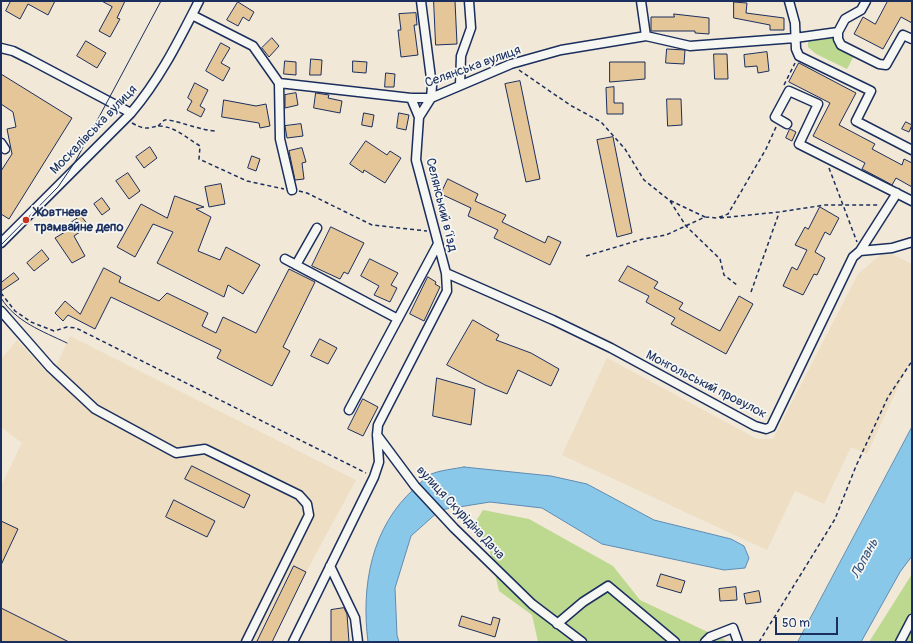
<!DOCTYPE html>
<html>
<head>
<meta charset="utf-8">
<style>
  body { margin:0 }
  #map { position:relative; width:913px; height:643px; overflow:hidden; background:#f1e8d7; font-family:Pangolin,sans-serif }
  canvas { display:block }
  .frame { position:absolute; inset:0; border:2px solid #1b2f5e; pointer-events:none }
  .scale { position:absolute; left:775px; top:617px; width:63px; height:18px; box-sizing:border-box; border:2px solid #1b2f5e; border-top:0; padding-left:5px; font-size:12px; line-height:14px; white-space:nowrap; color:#1b2f5e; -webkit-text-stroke:3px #f6f6f2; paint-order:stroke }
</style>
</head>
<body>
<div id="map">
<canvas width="913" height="643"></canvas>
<div class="frame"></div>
<div class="scale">50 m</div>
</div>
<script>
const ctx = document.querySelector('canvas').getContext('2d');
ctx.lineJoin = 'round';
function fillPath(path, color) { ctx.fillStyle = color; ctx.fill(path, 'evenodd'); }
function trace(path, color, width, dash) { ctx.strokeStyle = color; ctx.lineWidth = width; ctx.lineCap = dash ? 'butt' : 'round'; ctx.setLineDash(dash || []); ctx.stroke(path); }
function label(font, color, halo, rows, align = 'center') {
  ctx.font = font + ' Pangolin,sans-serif'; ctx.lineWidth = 3.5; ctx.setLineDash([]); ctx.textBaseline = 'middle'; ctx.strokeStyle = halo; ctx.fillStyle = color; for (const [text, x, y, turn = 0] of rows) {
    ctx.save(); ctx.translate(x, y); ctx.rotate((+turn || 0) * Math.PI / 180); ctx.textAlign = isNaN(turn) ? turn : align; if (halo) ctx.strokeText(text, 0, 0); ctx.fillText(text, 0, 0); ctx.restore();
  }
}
fillPath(new Path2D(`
  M885,251L912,264V357L867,454L851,447L824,504L795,491L767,550L562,455L607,358L757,439H773L858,274Z
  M70,336L356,480L306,572L272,642H1V486L22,443L1,427V359L17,340L51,377Z`), '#eddec4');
fillPath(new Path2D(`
  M827,36L842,44L855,54L847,69L816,54L808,47V40L820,38L824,40Z
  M483,510L529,519L613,566L640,600L729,642H538L532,615L499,591L489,548L473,526Z
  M912,574V642H869Z`), '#bdd990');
const water = new Path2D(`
  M912,427V556L900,572L861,642H798Z
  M464,467L551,476L587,484L654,520L731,539L744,546L749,558L745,568L724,570L602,544L542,508L490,502L440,510L411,536L395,588L397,635L399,642H368C361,586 371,527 415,488C420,484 425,477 431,474C441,470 454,469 464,467Z`);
fillPath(water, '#8ac8ea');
trace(water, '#5e8bb2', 1);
const building = new Path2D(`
  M11,1H55L48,15L28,4L20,19L6,11Z
  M102,1H125L117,18L120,19L110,37L99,31L112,7Z
  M434,1H455L457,44L436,45Z
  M888,1H912V23L901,17L883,49L854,34L863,17L875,24Z
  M238,2L254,12L249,21L243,17L238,26L227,20Z
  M734,2L747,3L746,13L784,18V30H770V25L734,18Z
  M416,13L417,25H414L418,55L401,57L398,30H401L399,14Z
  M674,14L709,18V34L695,33V31H651V17H674Z
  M272,38L279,46L269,57L262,48Z
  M86,41L106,53L97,68L77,56Z
  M221,43L230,48L221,63L230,68L223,81L206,71Z
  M667,49L685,50L684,64L666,63Z
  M767,52L769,71L758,73L757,66L745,67L744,55Z
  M714,54H727L728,79H715Z
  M311,59L322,60L321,75H310Z
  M285,61L296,62V75L284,74Z
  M353,61L367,62L366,73L353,72Z
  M610,62H645V79L610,82Z
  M799,63L856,93L839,125L875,144L872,149L902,165L904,159L912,163V187L896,178L892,185L883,180L862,169L865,163L813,136L830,103L789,82Z
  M386,73L395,74L394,87H385Z
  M1,74L72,118L9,219L1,214V171L12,154L7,129L16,127L13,112L1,104Z
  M520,81L540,179L526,182L505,84Z
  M195,83L208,90L200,106L205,109L201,117L187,110L192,101L188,98Z
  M614,87V103H623V114H607L606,88Z
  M296,93L298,105L285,108V95Z
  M316,93L329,95L328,98L342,101L340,113L314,108Z
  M667,99H681L682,125L668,126Z
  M224,100L256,106L266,104L270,126L260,128L259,123L222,117Z
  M364,113L374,115L372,127L362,125Z
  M399,113L409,115L406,130L397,128Z
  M906,122L912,125L909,132L902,129Z
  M301,124L303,136L287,138L285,126Z
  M790,129L796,132L792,141L786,138Z
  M613,137L632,233L617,237L597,140Z
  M366,141L387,155L390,151L401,158L385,183L364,170L363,173L350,164Z
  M150,147L157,158L144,168L136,157Z
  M302,148L306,162L302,163L304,179L295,180L289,151Z
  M252,156L260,159L256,171L248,168Z
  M128,173L140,191L129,199L116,181Z
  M448,179L478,194L475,201L506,215L502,222L545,243L548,236L561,242L550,265L494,238L498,230L468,216L471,208L441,194Z
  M221,184L225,204L209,207L205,187Z
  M175,196L204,207L196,209L211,217L198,251L220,260L226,247L260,265L243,294L228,285L224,297L157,263L173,232L153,224L135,257L117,247L141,204L167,218Z
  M102,198L110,209L102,215L94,204Z
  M820,207L839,218L830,235L825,232L815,252L825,258L817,275L814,274L803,295L783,286L792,267L797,270L807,250L795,245L805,227L808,229Z
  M81,216L89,226L74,236L85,256L72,263L55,238L75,226L72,222Z
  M331,227L364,243L348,274L344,272L340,279L312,266Z
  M42,250L49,259L34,271L27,263Z
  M370,259L398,273L391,285L397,288L390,302L374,295L379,286L361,276Z
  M628,266L658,282L654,288L683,303L679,309L720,331L739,296L753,304L726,354L671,324L675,318L646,302L649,296L619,281Z
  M104,268L121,277L119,282L159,301L167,293L208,313L202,326L216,333L223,317L256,333L289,269L315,282L283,347L290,351L272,386L217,358L221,350L111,297L95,329L68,315L63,321L55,313L65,301L80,314Z
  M14,273L19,279L1,291V283Z
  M428,277L436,282L435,284L440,287L424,321L410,314Z
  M473,320L499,335L496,340L531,353L559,369L551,386L518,370L507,394L485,385L447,365Z
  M320,339L337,348L328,364L311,356Z
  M437,378L475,389L471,425L433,416Z
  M363,399L378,407L363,436L348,429Z
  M192,466L250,495L244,508L185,479Z
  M174,500L215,521L207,537L166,517Z
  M1,521L18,529L1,565Z
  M294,566L306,572L272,642H257Z
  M661,574L685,581L681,593L657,586Z
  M736,587L737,600L720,601L719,589Z
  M759,591L761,602L746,604L744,594Z
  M1,608L69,642H1Z
  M344,608L347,614L349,642H331V610Z
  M462,616L491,625L493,617L500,619L495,637L459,626Z`);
fillPath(building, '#e4c698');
trace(building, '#1b2f5e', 1);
const minor = new Path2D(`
  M641,1L646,36
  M789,1L795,23L796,49L799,56L871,91L856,121L912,150
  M192,15L253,46L279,83L411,98H431L511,64L561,50L646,36L690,46L795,38L838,32L845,19L861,10L866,1
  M838,32V39L841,45L879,64L886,65L903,35L912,39
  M1,48L13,51L29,59L131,113
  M279,83L280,139L292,190
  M460,85L461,56L471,28L469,1
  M411,98L419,117
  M787,124L775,117L789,91L818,104L799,144L912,201
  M1,143L5,149
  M1,243L131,113C160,79 179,40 199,1
  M860,251L897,193
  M285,259L398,319
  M296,265L317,228
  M446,273L553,320L611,348L755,426L766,429L771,427L853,257L860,251L892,248L912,242
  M1,311L50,367L95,409L176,453L205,449L299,495L307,504L309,515L246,642
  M349,410L438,244
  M377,435L415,486L454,528L532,604L582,642
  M330,566L355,618L358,642
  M557,624L583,602L608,586L675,642
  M293,642L374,477L379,462L377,435L378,425L447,291L446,273L416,160L419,117L431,98L432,86L421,1
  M705,642L710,637L733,628L738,642
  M900,642L912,619`);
trace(minor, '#1b2f5e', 11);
trace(new Path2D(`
  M519,70L570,105L601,122L625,149L644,180L669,200L705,217
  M784,85L795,63
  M132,123C151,134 151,123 166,127C177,129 190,140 200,146L199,159L247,181L284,189
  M158,126C160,125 162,121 165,120C170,118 205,132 217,131
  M829,168L857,242
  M299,191L307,193L372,225L427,231
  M670,201L686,226L720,259L724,275L737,285
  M720,218L779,212L825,205H879
  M586,256L643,239L666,235L705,217L717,218L728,214L766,149L776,127
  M751,292L779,213
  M1,293L15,311L31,322L54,331L67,327L76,328L366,473
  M759,642L835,519L856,466L888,397L912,361`), '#1b2f5e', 1.5, [4, 3]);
trace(minor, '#f6f6f2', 8);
trace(new Path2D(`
  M1,245L58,187L75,162L161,1
  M1,298C16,322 42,331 67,343`), '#1b2f5e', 1);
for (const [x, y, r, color] of [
  [26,220,4,"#c8321e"]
]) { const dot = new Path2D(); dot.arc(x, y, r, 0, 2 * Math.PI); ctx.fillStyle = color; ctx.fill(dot); trace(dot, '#f6f6f2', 1.5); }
label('13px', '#1b2f5e', '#f6f6f2', [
  ["Селянська вулиця",473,67,-20],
  ["Москалівська вулиця",94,130,-46],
  ["Селянський вʼїзд",441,205,76],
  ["Монгольський провулок",706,385,27],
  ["вулиця Скурідіна Дача",460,513,47]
]);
label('bold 13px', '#1b2f5e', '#f6f6f2', [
  ["Жовтневе",34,213],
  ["трамвайне депо",34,228]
], 'left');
label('italic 14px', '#375581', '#f6f6f2', [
  ["Лопань",865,559,-62]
]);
</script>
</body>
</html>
